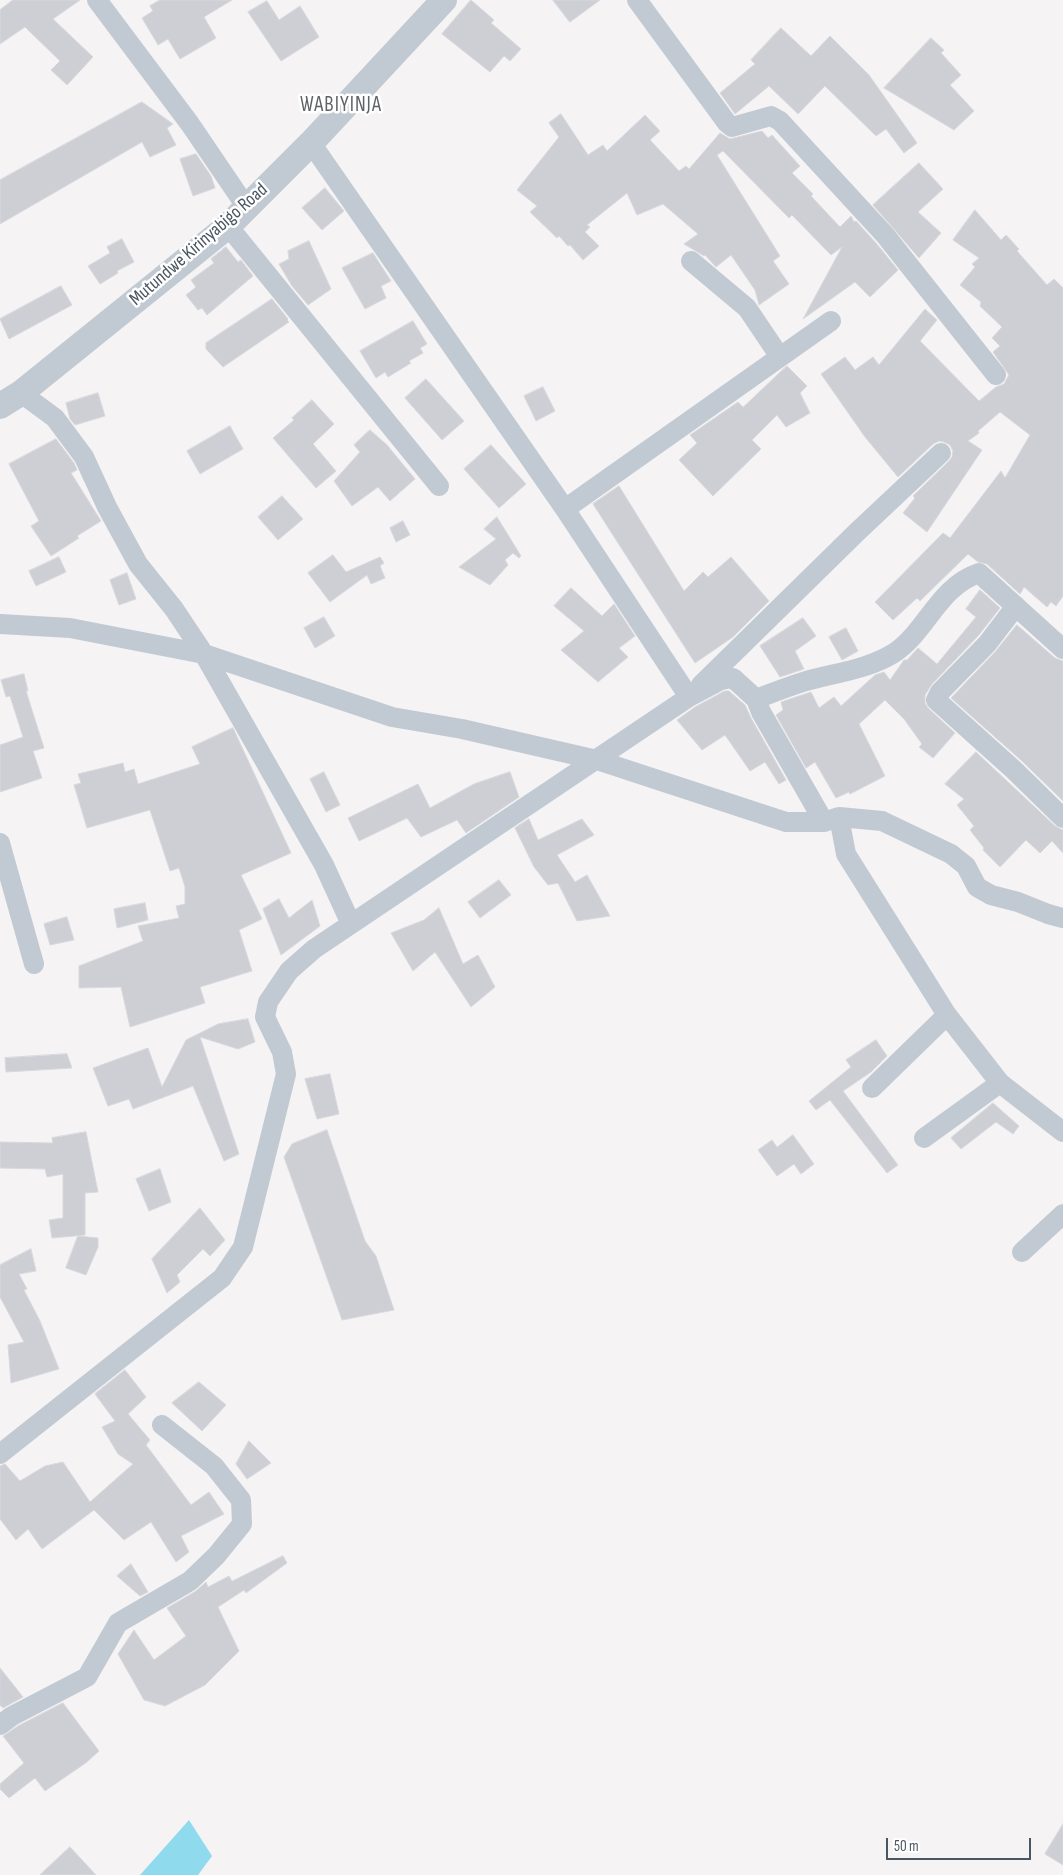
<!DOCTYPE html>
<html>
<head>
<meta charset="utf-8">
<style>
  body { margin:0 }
  #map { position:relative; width:1063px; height:1875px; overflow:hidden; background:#f5f3f3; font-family:"Sofia Sans Condensed",sans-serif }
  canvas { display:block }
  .scale { position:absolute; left:886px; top:1838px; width:145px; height:22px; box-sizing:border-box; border:2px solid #4a5661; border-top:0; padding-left:6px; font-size:15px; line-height:18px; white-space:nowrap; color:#4a5661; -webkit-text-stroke:4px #fff; paint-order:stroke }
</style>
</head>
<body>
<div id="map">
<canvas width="1063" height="1875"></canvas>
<div class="scale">50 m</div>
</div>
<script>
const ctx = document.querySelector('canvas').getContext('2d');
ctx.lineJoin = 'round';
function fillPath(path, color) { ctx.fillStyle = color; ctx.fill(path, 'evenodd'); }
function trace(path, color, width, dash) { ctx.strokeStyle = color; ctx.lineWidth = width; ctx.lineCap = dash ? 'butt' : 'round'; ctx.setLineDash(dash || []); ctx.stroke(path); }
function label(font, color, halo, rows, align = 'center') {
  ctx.font = font + ' "Sofia Sans Condensed",sans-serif'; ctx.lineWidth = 5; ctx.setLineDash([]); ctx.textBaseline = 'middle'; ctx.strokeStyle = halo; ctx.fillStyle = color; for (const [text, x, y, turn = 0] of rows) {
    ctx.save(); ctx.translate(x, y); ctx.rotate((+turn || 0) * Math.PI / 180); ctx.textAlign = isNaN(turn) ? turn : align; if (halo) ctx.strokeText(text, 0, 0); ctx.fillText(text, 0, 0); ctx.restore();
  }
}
fillPath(new Path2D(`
  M189,1820L212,1856L198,1875H140Z`), '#90daee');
const building = new Path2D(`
  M13,0H80L53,19L93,57L67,85L51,70L60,61L25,27L0,44V10Z
  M160,0H232L204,17L216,38L180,59L168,39L158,45L142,18L153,11L150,6Z
  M471,0L494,20L491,23L521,49L510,61L504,56L490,72L442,34Z
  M553,0H600L570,22Z
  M267,1L279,20L300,6L319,37L281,61L248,12Z
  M781,28L811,56L830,36L869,75L917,143L904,153L886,129L876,136L825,86L798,114L769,86L735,114L720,93L755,64L751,60Z
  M931,38L944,50L941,53L961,75L950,85L974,111L954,130L884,88Z
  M142,102L173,124L167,128L176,145L150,157L142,142L0,224V180Z
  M561,114L588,155L603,145L607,151L645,115L660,131L650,140L679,171L686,166L689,169L720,133L730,139L762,131L768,138L772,135L800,166L792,173L813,194L811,196L840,227L851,216L854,222L856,221L876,243L898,270L870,297L855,282L803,319L842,247L831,255L792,215L789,218L723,151L717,155L780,256L773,261L789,284L759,305L755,290L731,255L716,267L705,255L704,256L684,244L698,234L663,204L637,215L627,193L587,225L590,227L585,232L599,246L583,260L570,245L568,246L559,236L557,238L530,212L537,206L517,190L559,137L549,123Z
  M196,154L211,176L215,188L193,196L180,159Z
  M919,163L943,189L918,212L941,233L919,258L873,205Z
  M325,188L344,211L322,230L302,208Z
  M975,210L1001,240L1006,235L1019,249L1017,251L1047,285L1054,279L1063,288V596L1056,606L1051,602L1047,607L1024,587L1020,594L987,564L978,562L968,554L920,601L917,598L893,620L875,602L943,533L950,538L1001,471L1005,478L1030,435L1000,412L978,431L979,433L968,441L982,450L927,532L903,513L915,498L913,496L949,461L952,457L953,451L950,445L944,442L939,441L933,444L898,477L865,437L821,374L845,357L855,370L873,357L879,365L925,309L937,320L920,341L979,401L996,387L1004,384L1009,375L993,352L1000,346L992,338L1002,327L980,306L981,302L960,285L975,267L972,264L979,258L953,240Z
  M122,239L134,262L117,271L118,273L100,284L88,266L110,253L107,247Z
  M309,241L331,289L308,305L292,286L279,264L289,259L288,251Z
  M226,247L238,262L241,260L253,276L207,315L202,308L198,310L186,295L196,287L191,280L214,263L211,259Z
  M373,253L391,281L381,286L386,298L365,309L342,268Z
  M61,286L72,305L9,339L0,319Z
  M272,299L288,319L287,320L289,322L223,367L206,349V343Z
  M413,321L427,344L420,348L423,353L409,361L411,363L388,377L385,372L376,378L360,351Z
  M787,366L807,386L800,393L810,413L786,427L777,415L752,440L761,449L713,496L679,460L697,443L690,435L738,402L743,407Z
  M426,379L464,421L442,440L405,398Z
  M543,387L555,411L536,421L524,396Z
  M98,393L105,416L75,425L70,419L66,403Z
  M312,400L334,424L313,444L336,471L316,488L273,438L294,420L292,418Z
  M230,426L243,449L200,474L187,451Z
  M370,430L387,445L415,479L390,501L378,487L352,506L334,481L360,452L354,445Z
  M56,439L74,463L77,470L71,473L101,521L77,536L79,538L51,556L31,526L39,521L9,464Z
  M491,445L526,484L499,508L464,469Z
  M619,486L684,591L703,572L708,577L731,557L769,601L733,637L695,663L593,504Z
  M282,496L303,519L278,540L258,517Z
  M497,517L521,556L519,558L513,553L505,560L508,565L490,585L459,567L496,539L484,529Z
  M403,521L410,535L396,542L390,528Z
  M333,555L346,572L380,557L384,563L380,566L385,578L371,584L367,575L330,602L308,573Z
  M59,557L66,572L36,586L29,571Z
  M127,573L136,599L119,605L110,580Z
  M571,588L602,616L614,604L635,636L619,648L628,657L598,682L561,650L584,631L554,606Z
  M980,590L1000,608L978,636L932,684L925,695V703L928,708L955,733L933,758L919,747L922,744L904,719L885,700L859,724L885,776L850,794L849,792L836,798L815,762L806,768L776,715L783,710L781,702L811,692L819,708L834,697L841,706L875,675L884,672L890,680L904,660H907L918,648L937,664L976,617L966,609Z
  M324,617L335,636L315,648L304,628Z
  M803,618L816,636L795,651L804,669L780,677L760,646Z
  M1017,625L1055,658L1063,661V801L1022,761L951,698L995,652Z
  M846,628L858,651L842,660L829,637Z
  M24,674L28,691H26L44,748L33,751L42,778L0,792V745L23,737L10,696L6,697L1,680Z
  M725,691H729L745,705L751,718L786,780L779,784L765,762L750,771L725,735L702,750L677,720L695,707Z
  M233,728L291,853L241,875L262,919L239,930L252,971L200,987L205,1003L130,1027L121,987L79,988V966L143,941L138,926L179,918L176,906L185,904V887L179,868L170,871L150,810L87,828L74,785L81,783L78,774L123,763L125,772L134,769L138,784L200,764L192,747Z
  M976,752L1055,826L1063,830V853L1052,841L1040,853L1026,840L1000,867L983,850L984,848L970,830L974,826L957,805L964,799L945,784Z
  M324,772L340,805L326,812L310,779Z
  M510,772L519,797L466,833L457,820L421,837L407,818L359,841L348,818L418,784L430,808L474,784Z
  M529,819L538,840L582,819L594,835L557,855L575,882L587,875L610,916L577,921L558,883L548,885L534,867L515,828Z
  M499,880L511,895L480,918L468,902Z
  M279,899L289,918L312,900L320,926L281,955L263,909Z
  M145,903L148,920L117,928L114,909Z
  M439,908L463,964L478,955L495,987L471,1007L435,952L413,971L391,933L424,920Z
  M67,917L74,940L50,945L44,924Z
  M248,1019L255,1042L238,1049L200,1037L239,1154L224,1161L193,1086L133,1109L129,1099L108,1106L93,1068L148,1048L162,1087L186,1040L218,1024Z
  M876,1040L887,1056L871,1072L843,1091L898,1165L887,1173L830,1100L816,1110L809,1101L851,1067L846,1060Z
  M67,1054L72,1068L6,1072L5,1058Z
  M330,1074L339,1114L317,1119L305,1079Z
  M993,1103L1019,1126L1013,1134L996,1122L961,1149L951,1138Z
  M327,1130L365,1241L376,1256L394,1310L342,1320L284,1157L292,1144Z
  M86,1132L98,1192L85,1193V1235L52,1238L49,1220L63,1218V1174L47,1177L45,1169L0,1168V1142L53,1143L52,1138Z
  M793,1135L814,1164L801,1174L794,1164L777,1176L758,1150L772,1140L777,1147Z
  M160,1169L171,1202L149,1211L136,1179Z
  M200,1208L225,1240L210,1256L203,1249L177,1275L180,1282L167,1293L152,1259Z
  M78,1236L98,1238V1247L86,1275L66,1268Z
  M31,1249L36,1271L19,1274L27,1289L24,1290L40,1321L59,1369L11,1383L8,1345L24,1342L0,1297V1265Z
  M125,1370L146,1397L128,1414L150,1440L146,1445L191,1505L209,1492L224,1514L181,1536L189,1552L176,1562L151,1522L124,1540L94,1510L42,1549L28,1529L16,1540L0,1519V1466L5,1464L20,1481L45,1466L63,1462L90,1502L133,1464L118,1454L102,1427L115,1421L95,1394Z
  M199,1382L226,1405L202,1431L172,1403Z
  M249,1441L271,1463L247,1479L236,1464Z
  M283,1556L287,1563L246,1593L244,1590L218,1607L239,1651L205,1685L165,1706L144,1700L118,1654L134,1630L154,1660L186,1636L167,1608L196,1591L206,1582L208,1587L229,1576L232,1581Z
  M131,1564L148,1592L140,1596L117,1576Z
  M0,1668L23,1697L3,1708L0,1705Z
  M63,1703L99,1751L87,1762L45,1791L35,1778L9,1798L0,1789V1784L24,1763L3,1736L18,1726Z
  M1063,1824V1865L1045,1854Z
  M70,1847L96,1875H40Z`);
fillPath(building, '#cdcfd5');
trace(building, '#d7d9de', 1);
trace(new Path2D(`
  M97,0L190,124L247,208
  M637,0L727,123L732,127L771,116L780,121L885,235L996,375
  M311,143L565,509L689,697
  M228,226L439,486
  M691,261L747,308L780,357
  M21,393L55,418L84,457L107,507L138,564L174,609L204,654L392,717L462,729L597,760L786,822H824L839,817L882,821L951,854L966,866L977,887L991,895L1018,902L1048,914L1063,918
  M565,509L831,321
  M1016,606L987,644L940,692L936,700L1014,770L1063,818
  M0,624L70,628L204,654L324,865L351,924
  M701,685L857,532L941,453
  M756,699C772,693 787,687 803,682C833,673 867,670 894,653C927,631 938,587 979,573L1063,649
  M839,817L846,854L947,1015L1000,1083L1063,1132
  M0,843L34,964
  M872,1088L947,1015
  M924,1138L1000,1083
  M1022,1252L1063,1214
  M0,1454L222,1278L243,1247L286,1074L282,1052L265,1017L268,1002L289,971L314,949L689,697L721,680L733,678L756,699L761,712L824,822
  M0,1725L12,1716L87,1677L118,1623L190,1581L216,1556L242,1524L241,1500L214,1466L162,1425`), '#c1cad2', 20);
trace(new Path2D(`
  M0,406L21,393L228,226L311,143L444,0`), '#c1cad2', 26);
label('19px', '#4a5661', '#fff', [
  ["Mutundwe Kirinyabigo Road",199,245,-41]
]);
ctx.letterSpacing = '1px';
label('21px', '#5f6368', '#fff', [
  ["WABIYINJA",341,106]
]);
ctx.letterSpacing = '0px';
</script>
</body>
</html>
